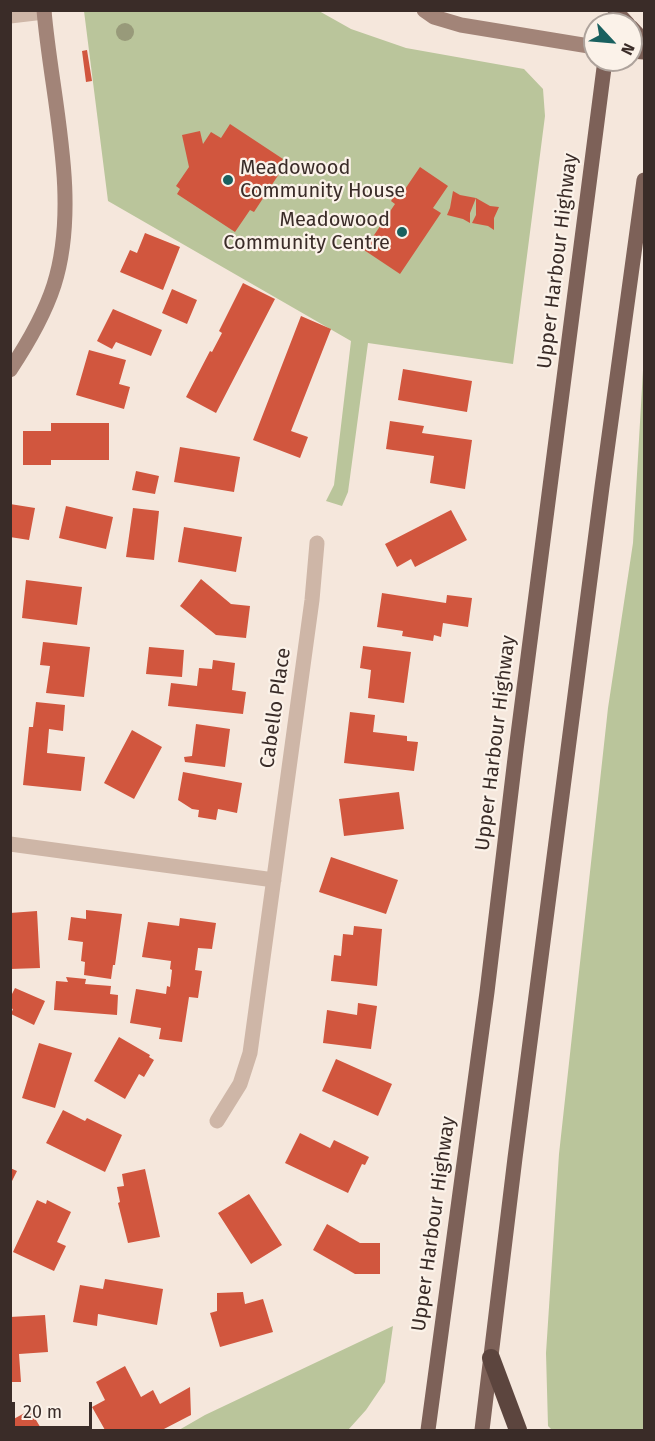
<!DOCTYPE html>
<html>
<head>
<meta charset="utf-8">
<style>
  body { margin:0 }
  #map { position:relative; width:655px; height:1441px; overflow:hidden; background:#f5e7dc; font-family:"Fira Sans",sans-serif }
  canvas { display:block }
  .frame { position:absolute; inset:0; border:12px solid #3a2c28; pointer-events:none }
  .north { position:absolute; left:583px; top:12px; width:60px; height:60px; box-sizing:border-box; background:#fbf2e9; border:2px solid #aea39c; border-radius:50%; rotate:116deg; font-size:16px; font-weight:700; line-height:24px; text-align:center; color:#3a2c28 }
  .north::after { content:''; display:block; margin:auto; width:21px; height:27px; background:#19605f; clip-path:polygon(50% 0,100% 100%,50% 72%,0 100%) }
  .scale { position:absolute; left:12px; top:1402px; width:80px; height:27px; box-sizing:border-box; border:3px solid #3a2c28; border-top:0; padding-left:8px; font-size:18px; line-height:21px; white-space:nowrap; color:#3a2c28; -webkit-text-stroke:4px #fbf2e9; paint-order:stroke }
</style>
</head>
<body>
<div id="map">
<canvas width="655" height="1441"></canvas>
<div class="frame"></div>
<div class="north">N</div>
<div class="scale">20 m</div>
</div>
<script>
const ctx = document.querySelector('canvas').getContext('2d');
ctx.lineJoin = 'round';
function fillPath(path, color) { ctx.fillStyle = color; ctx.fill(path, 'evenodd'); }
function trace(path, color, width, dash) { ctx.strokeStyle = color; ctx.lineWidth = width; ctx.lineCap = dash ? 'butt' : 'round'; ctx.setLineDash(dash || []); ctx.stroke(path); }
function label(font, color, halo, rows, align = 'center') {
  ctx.font = font + ' "Fira Sans",sans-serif'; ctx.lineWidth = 4.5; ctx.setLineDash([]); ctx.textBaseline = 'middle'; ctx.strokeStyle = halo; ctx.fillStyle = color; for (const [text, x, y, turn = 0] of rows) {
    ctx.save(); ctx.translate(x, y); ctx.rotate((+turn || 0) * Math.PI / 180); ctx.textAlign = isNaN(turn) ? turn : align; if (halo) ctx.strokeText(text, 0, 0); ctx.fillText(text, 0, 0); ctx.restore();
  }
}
fillPath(new Path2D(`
  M84,11H319L351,29L406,48L524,69L543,89L545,116L513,364L368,343L348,492L342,506L326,501L334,485L351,341L108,201Z
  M644,353V1430H552L548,1426L546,1353L559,1154L608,708L633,543Z
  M393,1326L385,1382L366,1410L348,1430H179L205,1415Z`), '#bac59b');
fillPath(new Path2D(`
  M87,50L92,81L86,82L82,51Z
  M230,124L283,159L275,171L279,174L254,212L250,210L235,232L177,194L180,189L176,186L189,167L182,135L200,131L203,144L211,132L221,138Z
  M420,167L448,186L433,208L441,213L400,274L364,250L395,204L391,201L395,195L399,198Z
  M453,191L460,195L476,198L470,213V223L463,219L447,215L450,208Z
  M476,198L490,206L499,207L494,218V230L488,226L472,223L476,215Z
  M145,233L180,247L163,290L120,272L130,250L137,253Z
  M243,283L275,299L216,413L186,397L210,351L212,352L222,333L219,331Z
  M172,289L197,300L187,324L162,313Z
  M113,309L162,330L151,356L116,342L112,349L97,341Z
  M301,316L331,329L291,431L308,437L300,458L253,440Z
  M89,350L126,360L119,384L130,387L124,409L76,395Z
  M403,369L472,381L467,412L398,400Z
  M390,421L424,426L422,433L472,440L465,489L430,483L434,456L386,449Z
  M51,423H109V460H51V465H23V431H51Z
  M180,447L240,457L234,492L174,482Z
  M136,471L159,476L155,494L132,490Z
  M10,504L35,508L29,540L10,537Z
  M66,506L113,517L106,549L59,538Z
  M133,508L159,511L154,560L126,557Z
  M451,510L467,540L415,567L411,559L397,567L385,544Z
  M184,527L242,537L236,572L178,562Z
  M201,579L231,604L250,606L246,638L216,635L180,606Z
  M26,580L82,587L77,625L22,618Z
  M382,593L446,603L447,595L472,598L468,627L443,623L441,637L434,635L433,641L402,636L403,631L377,627Z
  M43,642L90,647L84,697L46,693L50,666L40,665Z
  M363,646L411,652L404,703L368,698L371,670L360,668Z
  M149,647L184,650L182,677L146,674Z
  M213,660L235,663L232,690L246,692L243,714L168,706L171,683L197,686L199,668L212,669Z
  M36,702L65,705L63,731L49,729L47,753L85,757L81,791L23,785L29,727H33Z
  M350,712L375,715L373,732L407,736V741L418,742L414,771L344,763Z
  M196,724L230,729L225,767L185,762L184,757L192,756Z
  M132,730L162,747L134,799L104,783Z
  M183,772L242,783L237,813L218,809L216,820L198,817L199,810L192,809L178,800Z
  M399,792L404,829L344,836L339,799Z
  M331,857L398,880L386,914L319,892Z
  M86,910L122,914L115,965H113L111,979L84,975L85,962L81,961L83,942L68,940L71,917L86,919Z
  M37,911L40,968L10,969V913Z
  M180,918L216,923L212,949L198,948L195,970L202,971L198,998L189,997L182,1042L159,1039L161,1028L130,1023L136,989L166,994L167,986L170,987L172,970L170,969L171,961L142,957L148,922L179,926Z
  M354,926L382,929L377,986L331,981L334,955L341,956L343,934L353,935Z
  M66,977L86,979L85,984L111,986L110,994L118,995L117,1015L54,1010L56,981L68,982Z
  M15,988L45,1001L34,1025L11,1014L13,1009L10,1008V998Z
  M358,1003L377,1006L371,1049L323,1043L327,1010L357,1015Z
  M119,1037L150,1055L149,1057L154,1060L144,1077L139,1074L125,1099L94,1081Z
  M39,1043L72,1053L55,1108L22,1098Z
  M336,1059L392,1084L378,1116L322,1091Z
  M63,1110L85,1121L87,1118L122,1135L105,1172L46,1143Z
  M300,1133L330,1148L334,1140L369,1157L365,1165L362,1164L348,1193L285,1163Z
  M10,1168L17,1171L10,1185Z
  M145,1169L160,1237L128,1243L118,1203L120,1202L117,1187L124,1186L122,1174Z
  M249,1194L282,1245L251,1264L218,1213Z
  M37,1200L46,1204L47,1200L71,1212L57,1242L66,1246L54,1271L13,1252Z
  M327,1224L360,1243H380V1274H355L313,1250Z
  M105,1279L163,1289L157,1325L98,1314L97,1326L73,1322L80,1285L103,1289Z
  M243,1292L245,1304L263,1299L273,1332L220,1347L210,1313L217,1311V1293Z
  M45,1315L48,1352L19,1354L21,1382H10V1317Z
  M125,1366L141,1397L153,1390L160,1404L190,1387L191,1415L162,1430H105L92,1407L105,1400L96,1382Z
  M30,1410L42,1430H10V1421Z`), '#d1563e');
trace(new Path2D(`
  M10,16L44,12
  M10,844L274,880
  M217,1121L240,1084L250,1053L312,600L317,543`), '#ceb6a7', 15);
trace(new Path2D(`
  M424,10L434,17L461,25L595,47
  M10,370C28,343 44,316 54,285C81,200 51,96 44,10`), '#a28478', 15);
trace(new Path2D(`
  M615,10L628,24
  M631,27L644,41
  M631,51L644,52
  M428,1430L487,992L516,750L605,60
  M482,1430L515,1158L602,487L644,180`), '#7d6158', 15);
trace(new Path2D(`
  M491,1358L518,1430`), '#5c453e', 18);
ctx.fillStyle = '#989a7a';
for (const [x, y] of [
  [125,32]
]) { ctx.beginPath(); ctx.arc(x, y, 9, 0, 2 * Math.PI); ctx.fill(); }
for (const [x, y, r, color] of [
  [228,180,6,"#19605f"],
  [402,232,6,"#19605f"]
]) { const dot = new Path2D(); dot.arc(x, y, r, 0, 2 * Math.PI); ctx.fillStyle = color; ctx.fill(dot); trace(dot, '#fbf2e9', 2); }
label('20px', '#3a2c28', '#fbf2e9', [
  ["Meadowood",240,168],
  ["Community House",240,191],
  ["Meadowood",390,220,"right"],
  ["Community Centre",390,243,"right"]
], 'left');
label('20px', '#3a2c28', '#fbf2e9', [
  ["Upper Harbour Highway",558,261,-83],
  ["Cabello Place",276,708,-82],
  ["Upper Harbour Highway",496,743,-83],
  ["Upper Harbour Highway",434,1224,-82]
]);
</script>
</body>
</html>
